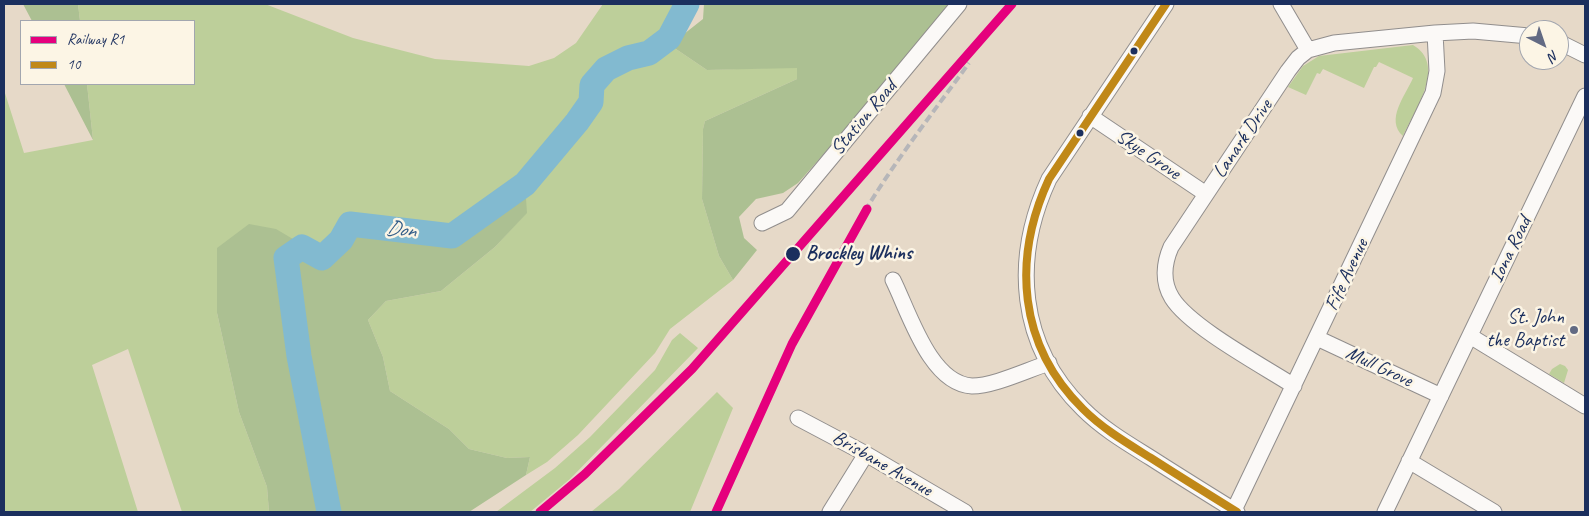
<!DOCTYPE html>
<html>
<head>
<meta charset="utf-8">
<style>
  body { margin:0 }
  #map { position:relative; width:1589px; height:516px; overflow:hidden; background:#e6d9c8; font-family:Caveat,sans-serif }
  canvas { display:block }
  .frame { position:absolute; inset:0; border:5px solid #1b2f5e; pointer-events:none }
  .legend { position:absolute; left:20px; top:20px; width:175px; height:65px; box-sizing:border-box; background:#fcf5e5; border:1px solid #a2a6af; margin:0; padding:6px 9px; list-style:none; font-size:15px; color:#1b2f5e }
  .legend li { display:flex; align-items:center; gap:10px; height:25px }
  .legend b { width:25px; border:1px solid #a2a6af }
  .north { position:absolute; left:1519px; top:20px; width:50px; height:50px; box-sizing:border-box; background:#fcf5e5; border:1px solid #a2a6af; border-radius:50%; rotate:139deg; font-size:14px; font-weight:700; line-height:20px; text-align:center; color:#1b2f5e }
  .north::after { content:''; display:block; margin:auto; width:18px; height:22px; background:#626a83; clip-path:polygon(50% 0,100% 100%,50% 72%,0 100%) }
</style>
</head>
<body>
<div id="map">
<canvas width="1589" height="516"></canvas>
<div class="frame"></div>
<ul class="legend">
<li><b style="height:6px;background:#e5007d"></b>Railway R1</li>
<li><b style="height:6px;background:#c08818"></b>10</li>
</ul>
<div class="north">N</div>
</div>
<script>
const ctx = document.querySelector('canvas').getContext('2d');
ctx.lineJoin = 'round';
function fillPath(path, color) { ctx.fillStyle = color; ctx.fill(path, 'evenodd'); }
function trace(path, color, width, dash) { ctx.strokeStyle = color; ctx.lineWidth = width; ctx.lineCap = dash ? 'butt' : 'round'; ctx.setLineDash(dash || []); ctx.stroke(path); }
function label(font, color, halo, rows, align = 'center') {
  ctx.font = font + ' Caveat,sans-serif'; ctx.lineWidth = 5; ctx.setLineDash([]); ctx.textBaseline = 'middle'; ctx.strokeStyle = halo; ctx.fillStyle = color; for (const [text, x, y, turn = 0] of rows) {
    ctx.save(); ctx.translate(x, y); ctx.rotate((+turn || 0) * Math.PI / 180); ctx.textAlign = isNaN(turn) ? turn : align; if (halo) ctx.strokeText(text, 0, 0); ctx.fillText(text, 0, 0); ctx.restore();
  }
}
fillPath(new Path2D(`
  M78,4H265L353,38L435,59L529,66L554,58L576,43L603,4H678L665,26L649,40L622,53L589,77L584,101L527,183L541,173L596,105L598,91L607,76L627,64L647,60L670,45L707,70L797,67V79L705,121L703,129L702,199L719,256L733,280L670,329L655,353L578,435L547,462L526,475L530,457L507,458L469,449L449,429L390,391L383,357L368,320L386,301L441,291L495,247L526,213L525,185L452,236L351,224L341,240L322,258L302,247L298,242L217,313L239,412L267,487L269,512H182L128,349L92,365L138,512H4V90L24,153L93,140L87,84H194V21H80Z
  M1413,45C1447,65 1415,110 1403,136C1385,120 1405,96 1413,78L1379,62L1376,67H1374L1364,88L1323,69L1320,74L1317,73L1306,95L1288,87L1303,66L1319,56Z
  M680,333L698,348L570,479L530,512H496L555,468L590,437L655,370L672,340Z
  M1560,364L1565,366L1568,370L1564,383L1549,374L1552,369Z
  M717,392L733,408L690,512H591L619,489Z`), '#bdcf9a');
fillPath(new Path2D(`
  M23,4H78L80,21H32Z
  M704,4H951L896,73L798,183L783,193L756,199L739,217L744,238L757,250L733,280L719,256L702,199L703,129L705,121L797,79V68L707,70L670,45L703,19Z
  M64,84H87L93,140Z
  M525,184L527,213L495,247L441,291L386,301L368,320L383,357L390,391L449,429L469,449L507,458L530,457L526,475L469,512H269L267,487L239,412L217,313V248L249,224L276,229L298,242L288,257L302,247L323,258L341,240L350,224L452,236Z`), '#acc092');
trace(new Path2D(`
  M329,512L299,356L286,258L302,247L322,258L341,240L350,224L452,236L525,184L577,122L591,102L592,85L606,69L628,58L649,53L669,38L687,4`), '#82bad0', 25);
const minor = new Path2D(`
  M1166,4L1049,179C1012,259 1018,345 1083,409C1103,429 1127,443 1151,458C1179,476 1208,494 1237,512
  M1281,4L1308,50
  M1559,42L1585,55
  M1090,116L1206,194
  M762,223L787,211L959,4
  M893,280C909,312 930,384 972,386C994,386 1027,370 1049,363
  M1470,336L1585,406
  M1317,338L1441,396
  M1294,386C1263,366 1190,327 1172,298C1162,282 1164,263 1171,247L1288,71L1298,58L1308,50L1334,43L1435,33L1473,31L1529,36
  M798,418L866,454L965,512
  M1409,461L1494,512
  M1234,510L1433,93L1437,71L1435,33
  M830,512L866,454
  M1385,512L1585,96`);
trace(minor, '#918e8d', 17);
trace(minor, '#fbf9f7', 15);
trace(new Path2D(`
  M716,512C761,407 809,304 868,206C898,157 935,110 969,63`), '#b6b6b9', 4, [8, 4]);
trace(new Path2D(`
  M1166,4L1049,179C1012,259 1018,345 1083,409C1103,429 1127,443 1151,458C1179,476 1208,494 1237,512`), '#c08818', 8);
trace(new Path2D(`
  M540,512L585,474L692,369L1012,4
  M716,512L792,344L867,209`), '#e5007d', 9);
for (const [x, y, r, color] of [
  [1134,51,4.5,"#1b2f5e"],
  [1080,133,4.5,"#1b2f5e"],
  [793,254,8,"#1b2f5e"],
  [1574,330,5,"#626a83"]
]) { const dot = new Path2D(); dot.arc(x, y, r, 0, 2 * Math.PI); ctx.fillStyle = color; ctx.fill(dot); trace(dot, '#fcf5e5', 2); }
label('20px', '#1b2f5e', '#fcf5e5', [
  ["Station Road",864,118,-50],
  ["Lanark Drive",1243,139,-56],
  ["Skye Grove",1148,155,34],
  ["Iona Road",1511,250,-64],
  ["Fife Avenue",1347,275,-65],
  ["Mull Grove",1379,367,25],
  ["Brisbane Avenue",882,464,30]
]);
label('bold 20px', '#1b2f5e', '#fcf5e5', [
  ["Brockley Whins",806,254]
], 'left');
label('20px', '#1b2f5e', '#fcf5e5', [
  ["St. John",1564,318],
  ["the Baptist",1564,341]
], 'right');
label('italic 21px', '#305b87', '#fcf5e5', [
  ["Don",401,230,7]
]);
</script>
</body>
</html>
